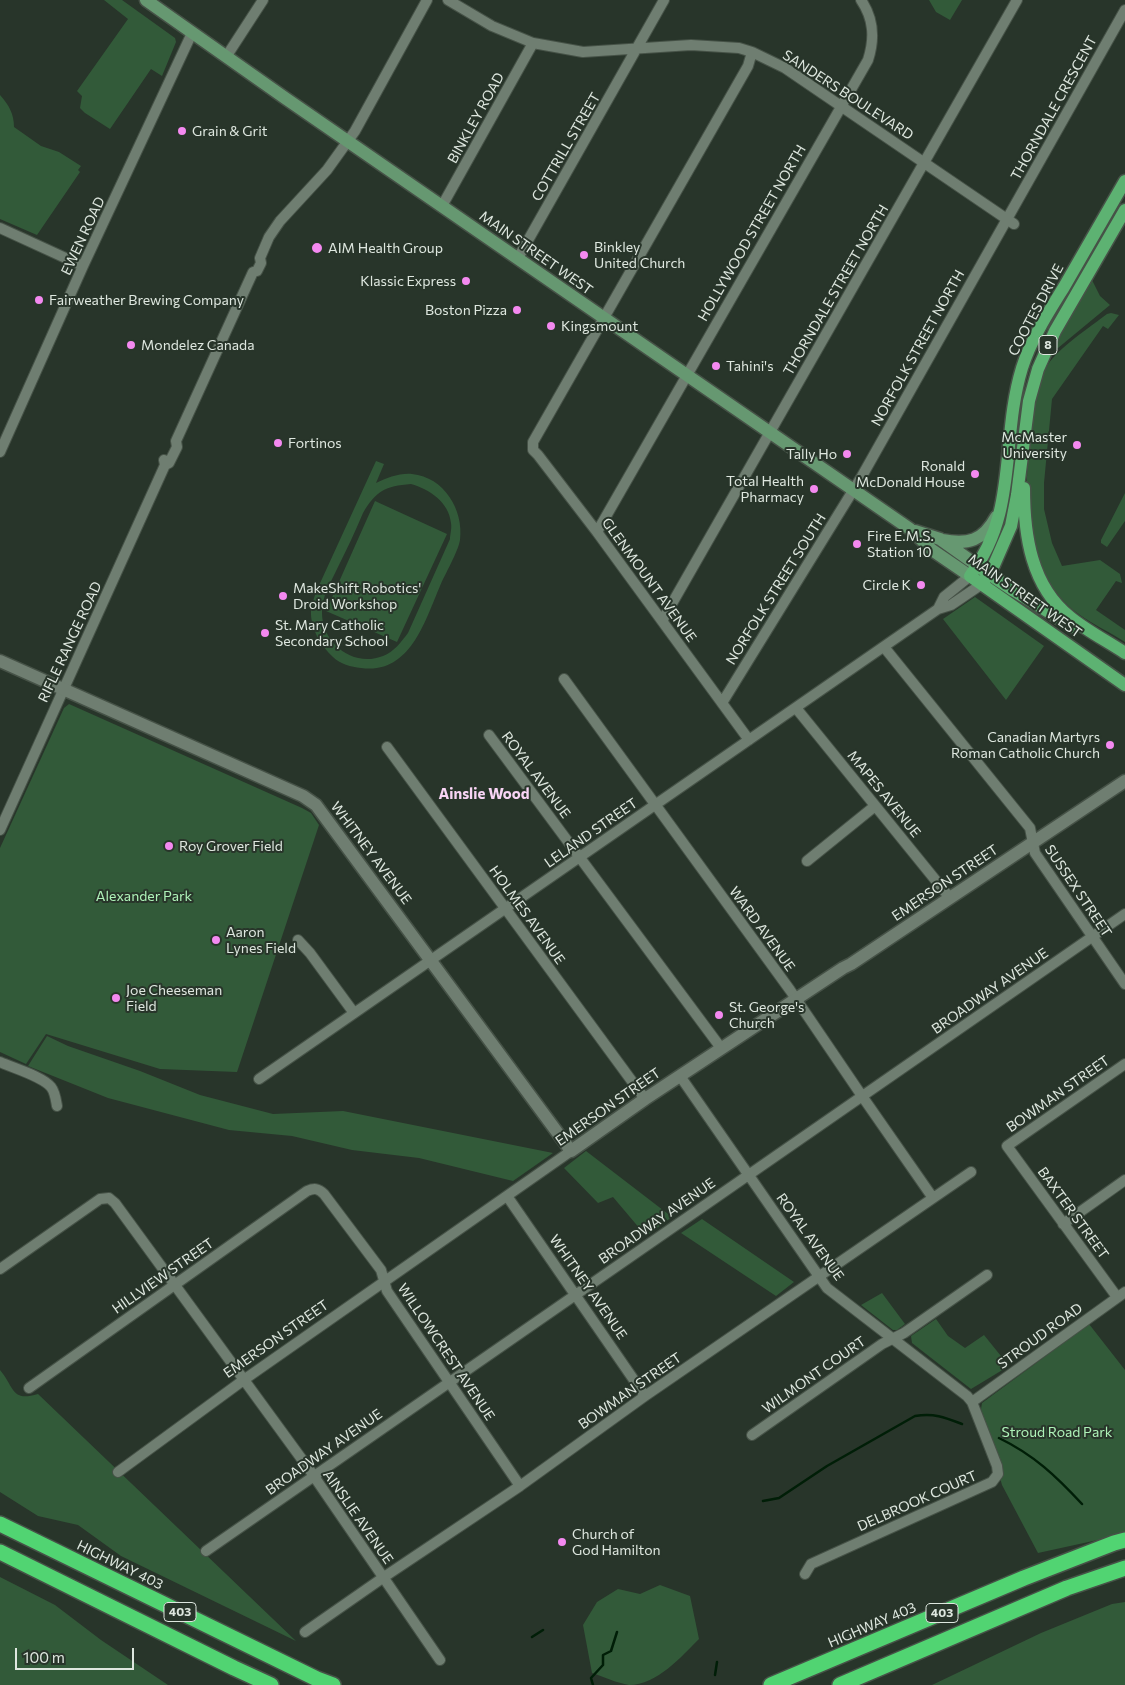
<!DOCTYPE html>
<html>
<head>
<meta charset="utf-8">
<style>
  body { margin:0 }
  #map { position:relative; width:1125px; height:1685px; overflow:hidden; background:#28352a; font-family:Commissioner,sans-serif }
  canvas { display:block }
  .scale { position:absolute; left:15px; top:1648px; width:119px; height:22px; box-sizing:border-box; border:2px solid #dee7df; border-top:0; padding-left:6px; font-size:15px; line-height:18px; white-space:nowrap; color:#dee7df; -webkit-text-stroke:4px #28352a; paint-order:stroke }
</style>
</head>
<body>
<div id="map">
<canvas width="1125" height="1685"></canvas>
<div class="scale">100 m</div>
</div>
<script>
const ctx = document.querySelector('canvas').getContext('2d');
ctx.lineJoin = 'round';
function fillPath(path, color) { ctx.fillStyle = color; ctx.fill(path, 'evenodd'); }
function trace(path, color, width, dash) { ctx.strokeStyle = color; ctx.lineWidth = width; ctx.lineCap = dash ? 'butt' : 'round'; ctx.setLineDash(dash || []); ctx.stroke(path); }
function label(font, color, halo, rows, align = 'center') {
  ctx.font = font + ' Commissioner,sans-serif'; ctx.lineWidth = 4; ctx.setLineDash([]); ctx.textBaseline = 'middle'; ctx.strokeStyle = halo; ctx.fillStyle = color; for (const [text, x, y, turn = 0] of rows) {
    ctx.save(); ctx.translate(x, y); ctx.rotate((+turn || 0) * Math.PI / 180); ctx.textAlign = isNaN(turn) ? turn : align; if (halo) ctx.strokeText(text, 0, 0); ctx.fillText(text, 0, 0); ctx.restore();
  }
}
fillPath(new Path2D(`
  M104,0H122L175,38L176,42L162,76L151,69L110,129L85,113L80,108L82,96L77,91L128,19Z
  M929,0H962L950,20L936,12Z
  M0,95C9,105 14,114 14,127L41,146L59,152L81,166L78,170L80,172L37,235L0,219Z
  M1091,278L1100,296L1110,305L1058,348L1055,347L1054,344Z
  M1111,313L1119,315L1108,329L1103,326L1052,399L1044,483V509L1052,543L1062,566L1100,560L1120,574L1122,583L1116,581L1096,610L1125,630V642C1108,631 1088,622 1073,610C1024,568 1023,498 1030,440C1033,415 1033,388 1047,366C1057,349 1090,327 1107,314Z
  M376,461L384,464L376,483C387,478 399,473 412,474C444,477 464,510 460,540C458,552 445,574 440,586C425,621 410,675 361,668C351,667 340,664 333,657C321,646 310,628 311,610C312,604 314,598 316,592ZM411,484C429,489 449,502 451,523C452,528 450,535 450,539L408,633C401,642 394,652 383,656C353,668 322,643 322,613C321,598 331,582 337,569C346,551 355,532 363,513C376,491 385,486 411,484Z
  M1125,493V521L1107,547L1101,543V540Z
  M375,501L447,534L397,642L326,611Z
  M975,597L1044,646L1006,700L943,619Z
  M69,704L302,808L311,813L319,825L237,1072L160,1069L46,1034L26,1064L0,1052V848L64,708Z
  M47,1036L68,1046L140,1071L200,1095L273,1114L343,1111L553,1153L513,1181L419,1158L352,1150L292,1136L229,1130L108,1098L28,1066Z
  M586,1151L672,1217L646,1236L613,1197L598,1203L564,1168Z
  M702,1219L794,1282L776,1296L681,1233Z
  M882,1293L905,1324L897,1330H893L861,1305Z
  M936,1319L948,1336L965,1348L984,1335L1009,1366L971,1389L912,1343L911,1336Z
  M1089,1324L1125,1370V1534L1038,1553L1002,1485L981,1409L982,1403Z
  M0,1370C15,1388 11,1402 38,1394L296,1641L121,1556L78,1525L38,1516L0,1492Z
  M0,1577L55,1605L101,1640L168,1685H0Z
  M660,1585L690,1596L699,1639C682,1656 657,1685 629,1685C617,1683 604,1677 592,1673L583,1625L597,1602L618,1589L640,1594Z
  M1125,1602V1685H932L1041,1633L1112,1604Z`), '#325a39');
trace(new Path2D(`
  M999,1438C1034,1455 1056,1476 1082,1504
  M763,1501L779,1498L827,1466L915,1416C934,1413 944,1417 962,1424
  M532,1637L543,1630
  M715,1675L717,1662
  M593,1685L591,1678L603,1665V1655L611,1651L617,1632`), '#001e07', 2.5);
const minor = new Path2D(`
  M448,0L492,26L533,43L583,52L691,45L739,48L752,52L785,68L1014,224
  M226,57L263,0
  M442,206L533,43
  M0,228L83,266
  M518,258L664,0
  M0,452L83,266L192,33
  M165,465L169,463L177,447L176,441L253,272L257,271L261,263L260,258L269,237L280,221L327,170L355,131L427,0
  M597,532L868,60C875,38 874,19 861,0
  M938,609L944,597L970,576
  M662,621L1017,0
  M884,647L1030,828L1035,853L1125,984
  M564,679L790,990L862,1096L933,1198
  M722,703L862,476L1125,10
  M796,708L950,898
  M489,735L721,1048
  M749,740L597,532L538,455L533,450V442L748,66L752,52
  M387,747L645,1099
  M0,830L165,465L164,460
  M807,861L875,806
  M298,940L310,953L354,1013
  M0,1062C13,1068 42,1076 51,1087C55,1092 56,1100 57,1106
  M680,1076L827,1288L967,1396L972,1402L997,1466L998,1474L992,1482L811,1564L805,1574
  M259,1079L938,609L951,605L982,584
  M507,1196L645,1396
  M1063,1224L1125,1180
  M0,1269L100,1199L109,1198L115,1203L309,1469L440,1660
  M1117,1297L1007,1146L1125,1064
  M29,1388L307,1191C314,1188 318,1188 324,1194L381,1270L387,1291L520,1486
  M972,1402L1125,1292
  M752,1435L882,1344L904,1333L987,1275
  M118,1472L245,1379L571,1151
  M206,1551L1125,914
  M305,1632L384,1577L520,1486L645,1396L971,1172`);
const tertiary = new Path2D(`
  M0,661L303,796L316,805L571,1151L645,1099L843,968L851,964L1125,781`);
const secondary = new Path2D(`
  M146,0L285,98L910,529L932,550L970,576
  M915,531L940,539L978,566
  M942,540C968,545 983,541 996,517`);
const primary = new Path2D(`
  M1125,181C1105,216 1084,252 1064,287C1048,313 1031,339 1022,368C1000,440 1019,511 970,576L1125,685
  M1024,488C1024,535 1031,586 1070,617C1087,631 1107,641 1125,653
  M983,570L1014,591L1073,627
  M982,584L994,565L1011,526L1017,495L1029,401L1038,369L1055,331L1125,210`);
const motorway = new Path2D(`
  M0,1524L317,1679L333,1685
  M0,1552L234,1668L271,1685
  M771,1685L1024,1578L1114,1543L1125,1540
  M840,1685L1067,1588L1125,1568`);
trace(minor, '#465247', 12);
trace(tertiary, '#465247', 15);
trace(secondary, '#465247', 15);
trace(primary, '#465247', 15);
trace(motorway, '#465247', 18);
trace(minor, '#6f7e71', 10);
trace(tertiary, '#6f7e71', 12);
trace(secondary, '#669871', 12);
trace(primary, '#5db272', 12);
trace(motorway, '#51d472', 15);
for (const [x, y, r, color] of [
  [182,131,5,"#f489f0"],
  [317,248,6,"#f489f0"],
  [584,255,5,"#f489f0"],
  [466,281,5,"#f489f0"],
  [39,300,5,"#f489f0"],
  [517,310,5,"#f489f0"],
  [551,326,5,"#f489f0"],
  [131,345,5,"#f489f0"],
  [716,366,5,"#f489f0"],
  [278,443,5,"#f489f0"],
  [1077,445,5,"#f489f0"],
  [847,454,5,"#f489f0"],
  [975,474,5,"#f489f0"],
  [814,489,5,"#f489f0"],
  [857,544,5,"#f489f0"],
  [921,585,5,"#f489f0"],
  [283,596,5,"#f489f0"],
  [265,633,5,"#f489f0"],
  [1110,745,5,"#f489f0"],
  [169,846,5,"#f489f0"],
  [216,940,5,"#f489f0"],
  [116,998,5,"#f489f0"],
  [719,1015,5,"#f489f0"],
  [562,1542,5,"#f489f0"]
]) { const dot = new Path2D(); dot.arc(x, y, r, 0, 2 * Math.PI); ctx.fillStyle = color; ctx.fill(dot); trace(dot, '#28352a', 2); }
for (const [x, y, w] of [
  [1048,345,18],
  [180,1612,32],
  [942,1613,32]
]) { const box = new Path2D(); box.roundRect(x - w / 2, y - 9.5, w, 19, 4); ctx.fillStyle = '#28352a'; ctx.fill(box); trace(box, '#dee7df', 1); }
label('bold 12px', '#dee7df', null, [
  ["8",1048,345],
  ["403",180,1612],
  ["403",942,1613]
]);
label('14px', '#dee7df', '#28352a', [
  ["SANDERS BOULEVARD",848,95,33],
  ["THORNDALE CRESCENT",1054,108,-61],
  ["BINKLEY ROAD",476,118,-61],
  ["COTTRILL STREET",566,147,-60],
  ["HOLLYWOOD STREET NORTH",752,233,-60],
  ["EWEN ROAD",83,236,-65],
  ["MAIN STREET WEST",536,253,35],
  ["THORNDALE STREET NORTH",836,290,-60],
  ["COOTES DRIVE",1036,310,-62],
  ["NORFOLK STREET NORTH",918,348,-61],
  ["GLENMOUNT AVENUE",649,580,54],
  ["NORFOLK STREET SOUTH",776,589,-58],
  ["MAIN STREET WEST",1025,596,35],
  ["RIFLE RANGE ROAD",70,642,-65],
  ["ROYAL AVENUE",536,775,53],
  ["MAPES AVENUE",884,794,51],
  ["LELAND STREET",591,833,-35],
  ["WHITNEY AVENUE",371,853,53],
  ["EMERSON STREET",945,883,-34],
  ["SUSSEX STREET",1078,891,56],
  ["HOLMES AVENUE",527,915,54],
  ["WARD AVENUE",762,929,54],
  ["BROADWAY AVENUE",990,991,-35],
  ["BOWMAN STREET",1058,1094,-35],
  ["EMERSON STREET",608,1107,-35],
  ["BAXTER STREET",1073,1213,54],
  ["BROADWAY AVENUE",657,1221,-35],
  ["ROYAL AVENUE",810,1237,54],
  ["HILLVIEW STREET",163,1276,-35],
  ["WHITNEY AVENUE",588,1287,55],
  ["STROUD ROAD",1040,1336,-36],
  ["EMERSON STREET",276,1339,-35],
  ["WILLOWCREST AVENUE",446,1352,56],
  ["WILMONT COURT",814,1375,-35],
  ["BOWMAN STREET",630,1391,-35],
  ["BROADWAY AVENUE",324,1452,-35],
  ["DELBROOK COURT",917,1501,-24],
  ["AINSLIE AVENUE",358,1517,55],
  ["HIGHWAY 403",120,1565,26],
  ["HIGHWAY 403",872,1625,-23]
]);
label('14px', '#dee7df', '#28352a', [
  ["Grain & Grit",192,131],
  ["Binkley",594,247],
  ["United Church",594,263],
  ["AIM Health Group",328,248],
  ["Klassic Express",456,281,"right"],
  ["Fairweather Brewing Company",49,300],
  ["Boston Pizza",507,310,"right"],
  ["Kingsmount",561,326],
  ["Mondelez Canada",141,345],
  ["Tahini's",726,366],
  ["McMaster",1067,437,"right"],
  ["University",1067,453,"right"],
  ["Fortinos",288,443],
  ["Tally Ho",837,454,"right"],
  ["Ronald",965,466,"right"],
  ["McDonald House",965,482,"right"],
  ["Total Health",804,481,"right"],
  ["Pharmacy",804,497,"right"],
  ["Fire E.M.S.",867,536],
  ["Station 10",867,552],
  ["Circle K",911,585,"right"],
  ["MakeShift Robotics'",293,588],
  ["Droid Workshop",293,604],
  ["St. Mary Catholic",275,625],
  ["Secondary School",275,641],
  ["Canadian Martyrs",1100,737,"right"],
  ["Roman Catholic Church",1100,753,"right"],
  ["Roy Grover Field",179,846],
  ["Aaron",226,932],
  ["Lynes Field",226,948],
  ["Joe Cheeseman",126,990],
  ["Field",126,1006],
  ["St. George's",729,1007],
  ["Church",729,1023],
  ["Church of",572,1534],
  ["God Hamilton",572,1550]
], 'left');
label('14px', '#aef2b8', '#28352a', [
  ["Alexander Park",144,896],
  ["Stroud Road Park",1057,1432]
]);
label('bold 15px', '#f8d4f5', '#28352a', [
  ["Ainslie Wood",484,794]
]);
</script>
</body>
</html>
